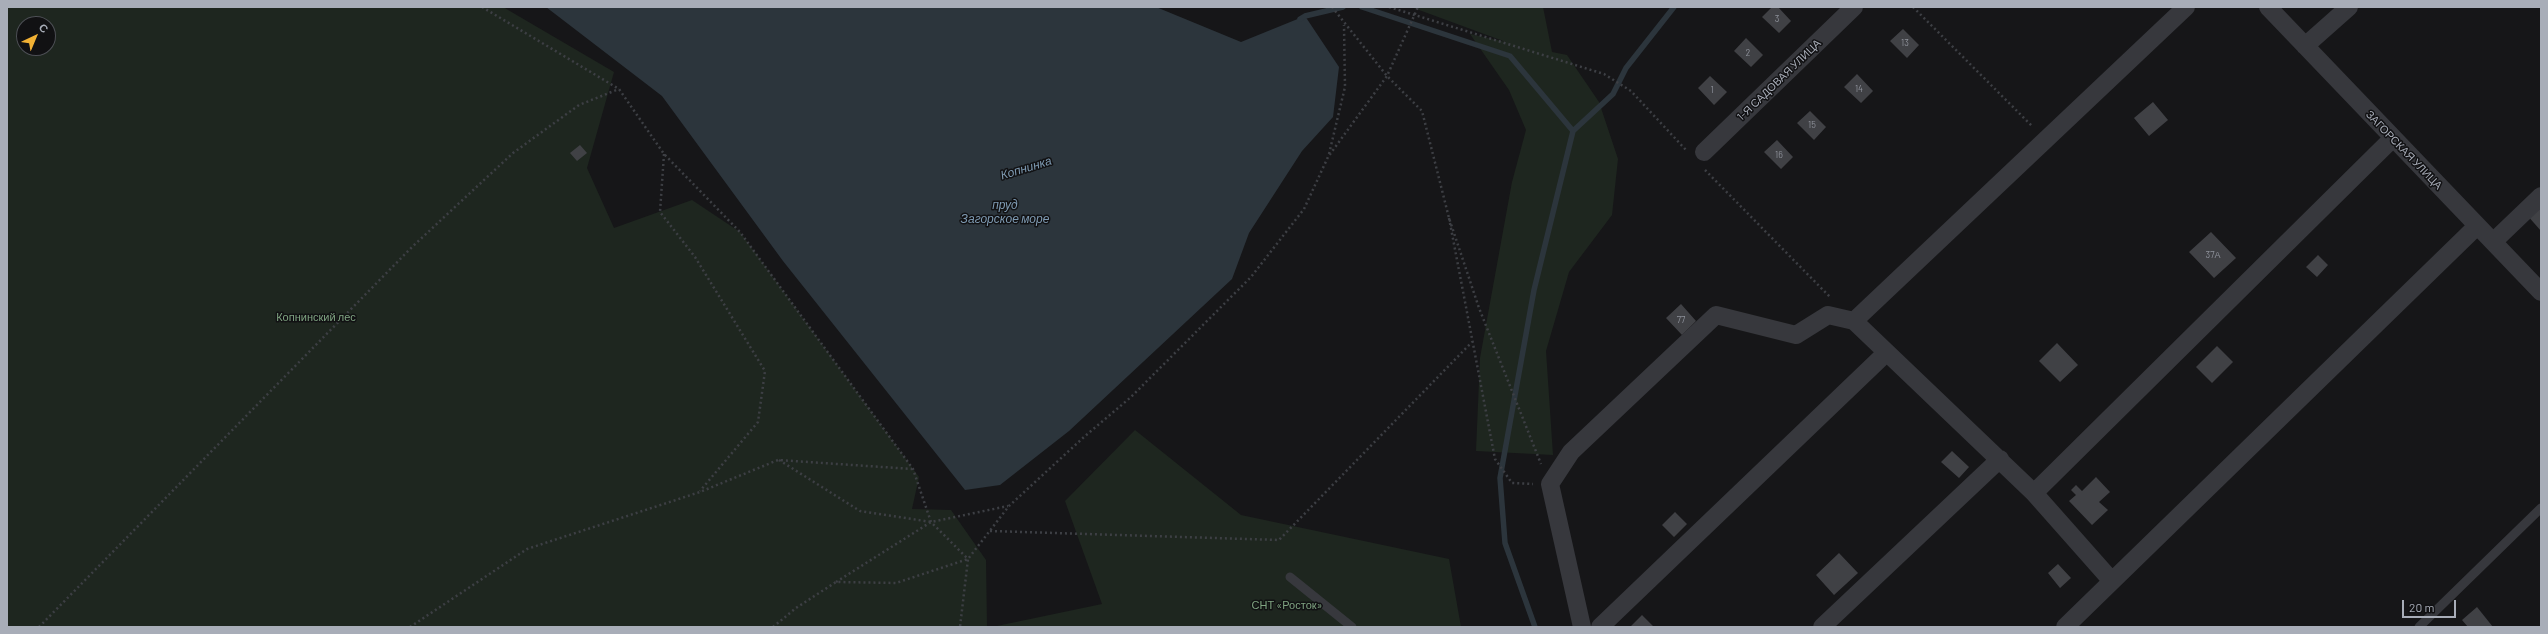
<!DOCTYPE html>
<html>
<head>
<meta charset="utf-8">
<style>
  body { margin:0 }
  #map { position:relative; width:2548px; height:634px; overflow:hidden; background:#161618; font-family:Barlow,sans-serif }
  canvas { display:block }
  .frame { position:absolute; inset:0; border:8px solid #a8adb8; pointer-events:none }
  .north { position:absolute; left:16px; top:16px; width:40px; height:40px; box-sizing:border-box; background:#111113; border:1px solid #4d4f55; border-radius:50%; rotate:44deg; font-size:11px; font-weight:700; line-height:16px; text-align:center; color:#a8adb8 }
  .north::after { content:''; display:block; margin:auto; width:14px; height:18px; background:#f2b134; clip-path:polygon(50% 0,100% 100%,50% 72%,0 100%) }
  .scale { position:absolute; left:2402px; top:600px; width:54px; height:18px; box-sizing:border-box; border:2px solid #a8adb8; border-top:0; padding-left:5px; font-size:12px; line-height:14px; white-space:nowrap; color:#a8adb8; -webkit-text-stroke:3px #111113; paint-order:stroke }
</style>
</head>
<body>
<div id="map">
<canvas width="2548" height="634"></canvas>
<div class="frame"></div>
<div class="north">С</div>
<div class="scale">20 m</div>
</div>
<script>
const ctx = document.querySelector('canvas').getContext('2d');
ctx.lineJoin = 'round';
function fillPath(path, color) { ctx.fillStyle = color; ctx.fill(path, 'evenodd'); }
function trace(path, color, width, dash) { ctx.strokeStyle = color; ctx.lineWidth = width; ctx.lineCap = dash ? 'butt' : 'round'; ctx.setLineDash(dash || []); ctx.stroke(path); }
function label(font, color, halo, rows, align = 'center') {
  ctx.font = font + ' Barlow,sans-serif'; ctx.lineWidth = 3; ctx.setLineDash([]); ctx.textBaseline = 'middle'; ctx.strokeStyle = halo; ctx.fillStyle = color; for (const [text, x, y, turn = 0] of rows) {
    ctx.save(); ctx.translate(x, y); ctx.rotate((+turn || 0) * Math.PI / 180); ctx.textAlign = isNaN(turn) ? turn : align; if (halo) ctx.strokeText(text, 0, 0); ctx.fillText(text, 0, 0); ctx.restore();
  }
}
fillPath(new Path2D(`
  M7,7H503L614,72L587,168L614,228L692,200L740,232L919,477L912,509L951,510L986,560L987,627H7ZM24,24H48V48H24Z
  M1411,7H1543L1552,52L1567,55L1599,102L1618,159L1612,215L1569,272L1546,351L1553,455L1476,451L1480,358L1512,182L1526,130L1509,90L1470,34L1506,42Z
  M1135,430L1241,515L1449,559L1461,627H992L1102,604L1065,501Z`), '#1e261f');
fillPath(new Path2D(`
  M546,7H1156L1241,42L1305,16L1339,67L1333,117L1302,151L1249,233L1232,279L1069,431L1000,485L965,490L783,261L662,96Z`), '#2c353c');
trace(new Path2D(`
  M1362,7L1510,56L1573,131L1534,290L1500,478L1505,543L1535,627
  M1300,19L1305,16L1343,7
  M1573,131L1613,94L1626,68L1674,7`), '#2c353c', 5.5);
fillPath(new Path2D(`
  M1772,7H1778L1791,21L1779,33L1762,17Z
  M1903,29L1919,45L1907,58L1890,41Z
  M1746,38L1763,55L1751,67L1734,51Z
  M1857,74L1873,91L1861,103L1844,87Z
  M1710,76L1727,92L1714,105L1698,88Z
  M2153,102L2168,120L2149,136L2134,118Z
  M1810,111L1826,127L1814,140L1797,123Z
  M1777,140L1793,157L1781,169L1764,152Z
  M580,145L587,153L577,161L570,153Z
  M2541,208V231L2527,215Z
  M2211,232L2236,258L2214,278L2189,252Z
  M2318,255L2328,265L2317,277L2306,267Z
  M1681,304L1696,321L1682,335L1666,318Z
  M2057,343L2078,365L2060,382L2039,361Z
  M2217,346L2233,362L2212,383L2196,367Z
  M1952,451L1969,467L1959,478L1941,462Z
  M2096,477L2110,492L2099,502L2108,510L2092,525L2069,501L2076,495L2071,490L2076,485L2082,491Z
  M1675,512L1687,524L1674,537L1662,525Z
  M1839,553L1858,573L1834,595L1816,575Z
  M2058,564L2071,578L2060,588L2048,573Z
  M2477,607L2493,627H2468L2462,620Z
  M1642,615L1654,627H1630Z`), '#404145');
trace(new Path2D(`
  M482,7L619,89L664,154L740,232L913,469L931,522L968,559L960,627
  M1332,7L1387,76L1422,111L1449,218L1479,308L1541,464
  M1389,7L1604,74L1631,91L1686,150
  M1913,7L2033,127
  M664,154L660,212L695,257L765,371L758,422L700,491
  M1329,154L1345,87L1344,25
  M1705,170L1830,297
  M1449,218L1495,459L1512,483L1533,484
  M779,460L860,511L931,522
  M990,531L1279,540L1472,342
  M836,582L931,522L1008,506
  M39,627L412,247L513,153L579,105L619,89
  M410,627L527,549L700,492L778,460L912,469
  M773,627L796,608L836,582L896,583L968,559L1009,506L1084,437L1131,397L1251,277L1304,209L1328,157L1387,76L1418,7`), '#3d3f44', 2.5, [2, 3]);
trace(new Path2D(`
  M1290,577L1352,627
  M2419,627L2541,508`), '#37383d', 9);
trace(new Path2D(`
  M2268,7L2541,292
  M2305,46L2349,7
  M1704,152L1854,7
  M2493,242L2541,196
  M1854,321L2186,7
  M2034,493L2393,138
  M1582,627L1550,484L1571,452L1716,315L1796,335L1828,315L1854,321L2034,493L2111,580
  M1600,627L1886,353
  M1822,627L2000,459
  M2065,627L2477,226`), '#37383d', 18);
label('9px', '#8e929b', null, [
  ["3",1777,19],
  ["13",1905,43],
  ["2",1748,53],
  ["14",1859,89],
  ["1",1712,90],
  ["15",1812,125],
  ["16",1779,155],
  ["37А",2213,255],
  ["77",1681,320]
]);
label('11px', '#a8adb8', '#111113', [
  ["1-Я САДОВАЯ УЛИЦА",1779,80,-44],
  ["ЗАГОРСКАЯ УЛИЦА",2404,150,46]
]);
label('11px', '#7fa381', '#111113', [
  ["Копнинский лес",316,317],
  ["СНТ «Росток»",1287,605]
]);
label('italic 12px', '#7f9bb3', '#111113', [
  ["Копнинка",1026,168,-17],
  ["пруд",1005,205],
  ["Загорское море",1005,219]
]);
</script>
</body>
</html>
